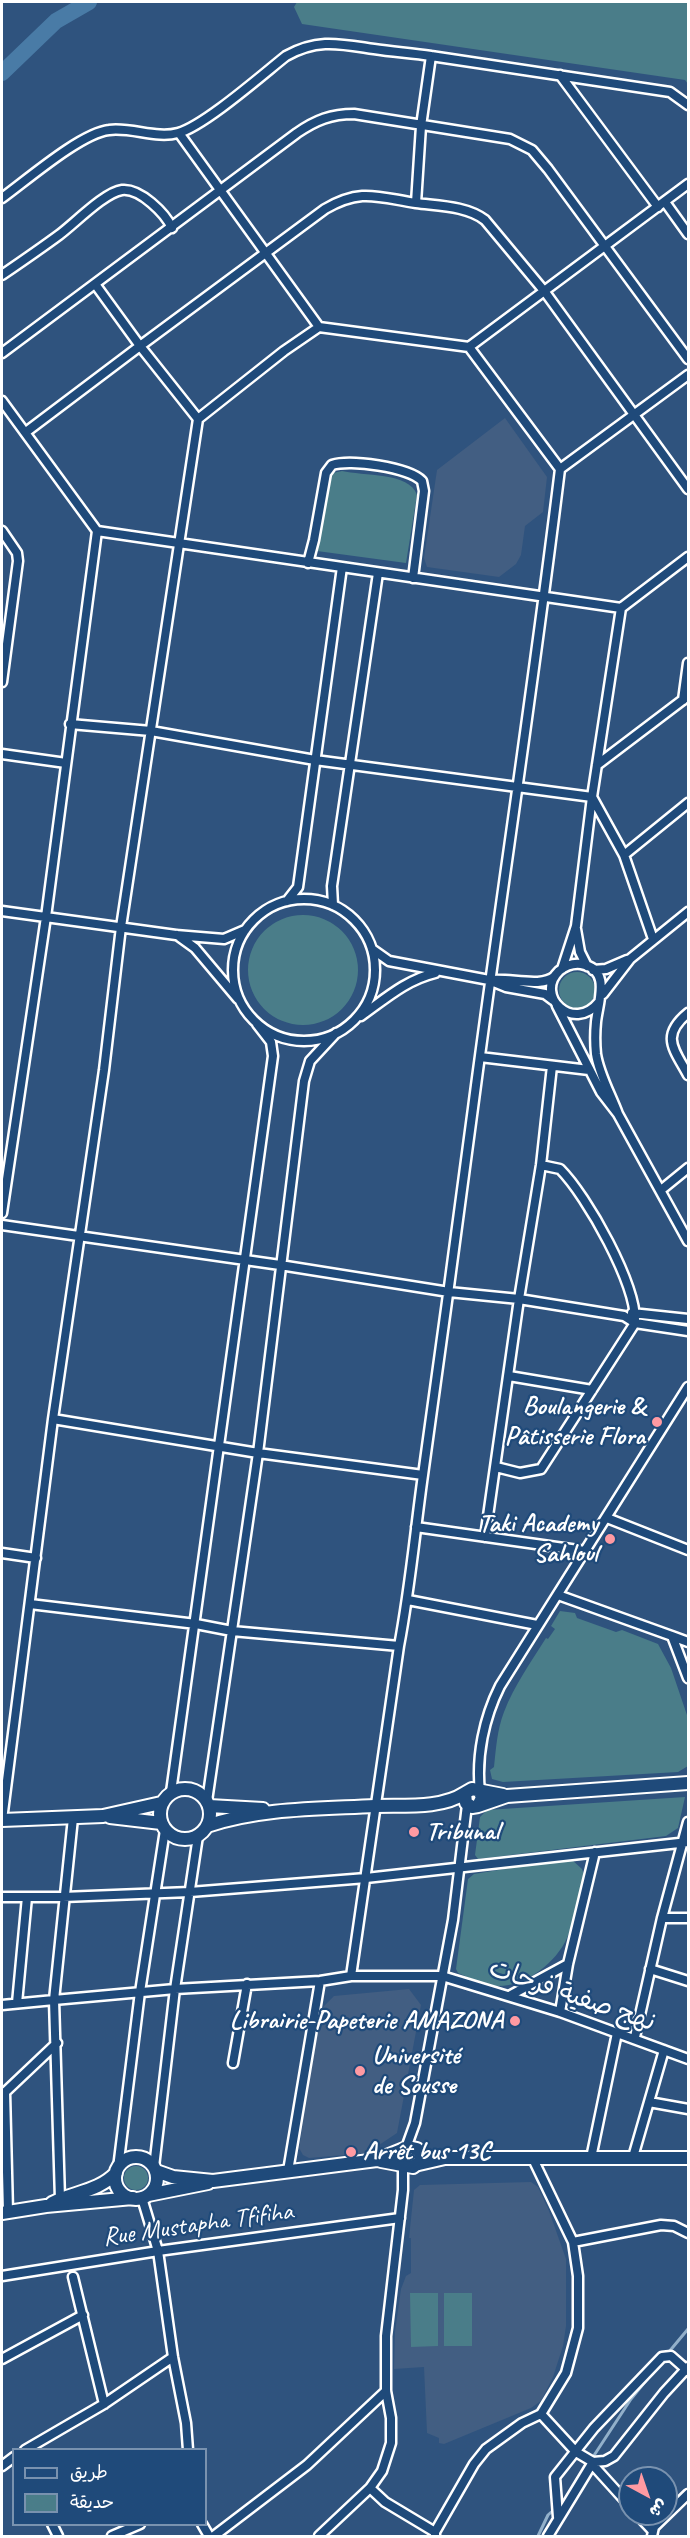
<!DOCTYPE html>
<html>
<head>
<meta charset="utf-8">
<style>
  body { margin:0 }
  #map { position:relative; width:690px; height:2538px; overflow:hidden; background:#2f537e; font-family:Caveat,"Playpen Sans Arabic",sans-serif }
  canvas { display:block }
  .frame { position:absolute; inset:0; border:3px solid #fff; pointer-events:none }
  .legend { position:absolute; left:12px; top:2448px; width:195px; height:78px; box-sizing:border-box; background:#1f4a7a; border:2px solid #7992af; margin:0; padding:8px 10px; list-style:none; font-size:18px; color:#fff }
  .legend li { display:flex; align-items:center; gap:12px; height:30px }
  .legend b { width:30px; border:2px solid #7992af }
  .north { position:absolute; left:618px; top:2466px; width:60px; height:60px; box-sizing:border-box; background:#1f4a7a; border:2px solid #7992af; border-radius:50%; rotate:140deg; font-size:16px; font-weight:700; line-height:24px; text-align:center; color:#fff }
  .north::after { content:''; display:block; margin:auto; width:21px; height:27px; background:#ff9aa2; clip-path:polygon(50% 0,100% 100%,50% 72%,0 100%) }
</style>
</head>
<body>
<div id="map">
<canvas width="690" height="2538"></canvas>
<div class="frame"></div>
<ul class="legend">
<li><b style="height:8px;background:#1f4a7a"></b>طريق</li>
<li><b style="height:16px;background:#4a7d89"></b>حديقة</li>
</ul>
<div class="north">ش</div>
</div>
<script>
const ctx = document.querySelector('canvas').getContext('2d');
ctx.lineJoin = 'round';
function fillPath(path, color) { ctx.fillStyle = color; ctx.fill(path, 'evenodd'); }
function trace(path, color, width, dash) { ctx.strokeStyle = color; ctx.lineWidth = width; ctx.lineCap = dash ? 'butt' : 'round'; ctx.setLineDash(dash || []); ctx.stroke(path); }
function label(font, color, halo, rows, align = 'center') {
  ctx.font = font + ' Caveat,"Playpen Sans Arabic",sans-serif'; ctx.lineWidth = 4.5; ctx.setLineDash([]); ctx.textBaseline = 'middle'; ctx.strokeStyle = halo; ctx.fillStyle = color; for (const [text, x, y, turn = 0] of rows) {
    ctx.save(); ctx.translate(x, y); ctx.rotate((+turn || 0) * Math.PI / 180); ctx.textAlign = isNaN(turn) ? turn : align; if (halo) ctx.strokeText(text, 0, 0); ctx.fillText(text, 0, 0); ctx.restore();
  }
}
fillPath(new Path2D(`
  M505,418L547,477L543,512L525,526L521,555L516,564L499,577L427,567L424,558L437,470Z
  M409,1989L421,2005L397,2133L367,2153L309,2158L303,2155L299,2148L321,2009L334,1996Z
  M531,2182L538,2187L549,2211L566,2259V2326L563,2346L553,2377L541,2401L531,2408L444,2444L439,2443V2438L427,2433L424,2367L394,2369L395,2332L401,2289L406,2276L411,2273V2238H409L414,2190L420,2185Z`), '#425e82');
fillPath(new Path2D(`
  M297,2H688V84L685,80L302,24L294,7Z
  M342,471C362,476 410,472 417,495L406,563L317,551L328,480L333,473Z
  M248 970a55 55 0 1 1 110 0a55 55 0 1 1-110 0Z
  M559 990a18 18 0 1 1 36 0a18 18 0 1 1-36 0Z
  M560,1611L575,1613L577,1618L616,1632L622,1630L658,1644L671,1668L688,1718V1766L678,1772L503,1782L492,1779L490,1770L494,1767C496,1749 497,1730 504,1712C514,1686 531,1662 546,1638L548,1639L555,1629L551,1626Z
  M685,1797L678,1828L666,1836L478,1859L475,1855L480,1817L487,1810Z
  M565,1859H571L582,1869L584,1875C579,1896 575,1919 567,1938C555,1965 519,1992 488,1985C478,1982 468,1977 458,1973L456,1969L468,1879L474,1874Z
  M124 2178a12 12 0 1 1 24 0a12 12 0 1 1-24 0Z
  M410,2293H438V2346L411,2347Z
  M444,2293H472V2346H444Z`), '#4a7d89');
trace(new Path2D(`
  M668,2353L688,2329
  M591,2460L631,2399L653,2372
  M538,2536L548,2515L567,2498`), '#92b0ca', 3);
trace(new Path2D(`
  M2,73L56,21L89,2`), '#497ba6', 16);
const street = new Path2D(`
  M560,75L658,207
  M179,133L319,327
  M2,198C27,180 81,133 109,130C132,127 156,139 178,133C204,126 262,75 286,56C318,38 340,44 374,49C393,52 412,53 431,56
  M665,202L688,234
  M416,203C439,206 467,206 485,220L545,292L688,489
  M2,275C21,262 40,249 59,235C74,224 105,192 122,190C140,188 165,213 172,228
  M469,347L560,469
  M2,353L297,133C316,120 331,114 354,114L510,139L532,150L548,169L688,359
  M2,401L97,531L621,608
  M198,419L140,346L325,209C361,188 377,197 416,203L421,126L431,56L670,92L688,105
  M26,432L140,346L95,284
  M2,531L17,553L18,561L2,682
  M308,563L314,540L326,473L332,465C350,459 408,467 422,481L424,491L413,578
  M683,700L688,663
  M70,724L151,731L315,760L592,797L624,855
  M2,754L66,763
  M597,765L688,696
  M233 970a71 71 0 1 1 142 0a71 71 0 1 1-142 0Z
  M287,901L298,887L342,567
  M333,905L332,886L378,573
  M2,911L176,935L224,939L245,930
  M576,929L580,952L587,966
  M177,935L195,948L238,999
  M653,939L624,855L688,803
  M372,949L389,961L489,980L506,987L545,994L553,1000
  M562,969L576,926L592,797L621,608L688,557
  M593,970L606,969L627,960
  M492,980C511,978 542,988 555,976
  M603,994L630,959L688,912
  M599,1002C573,1034 534,995 559,971C565,966 573,963 581,964C612,969 598,1002 596,1022C595,1032 595,1044 596,1054C599,1074 611,1095 618,1114
  M557,1006L601,1092L618,1114L688,1241
  M688,1013C660,1036 674,1049 688,1075
  M361,1016C385,999 406,980 435,973
  M480,1057L589,1070
  M661,1190L688,1168
  M2,1213L46,917L97,531
  M2,1225L280,1265L449,1292L519,1299L624,1316L635,1323L688,1331
  M632,1313L688,1319
  M509,1376L592,1390
  M53,1419L258,1453L423,1475
  M496,1467L520,1473L541,1469L635,1323C637,1285 587,1196 560,1169L541,1165
  M607,1518L688,1550
  M416,1527L585,1551
  M485,1537L519,1299L541,1165L552,1066
  M2,1553L36,1558
  M558,1595L672,1636L688,1678
  M408,1600L537,1625
  M30,1604L196,1624L232,1631L399,1646
  M672,1636L688,1642
  M171,1792L273,1056L271,1042L257,1024
  M480,1792C476,1756 484,1718 500,1686L688,1387
  M207,1801L258,1453L304,1081L310,1061L336,1033
  M2,1820L53,1419L104,1070L121,927L198,419L284,351L319,327L469,347L688,184
  M2,1897H63L190,1892L366,1878L688,1842
  M662,1918H688
  M650,1969L688,1981
  M351,1976H442L560,2012L688,2059
  M511,1995L568,1964
  M17,2003L27,1897
  M2,2005L54,2000L73,1818
  M560,2012L568,1964L595,1852
  M635,2037L662,1918L688,1822
  M233,2063L247,1984
  M5,2092L8,2212
  M2,2095L57,2043
  M649,2102L688,2109
  M406,2148L415,2123L453,1920L467,1805
  M633,2157L664,2050
  M591,2158L617,2033
  M403,2165V2190L386,2336V2391L391,2418V2443L382,2471L370,2488L385,2502L435,2532V2536
  M154,2167L175,1989L198,1836
  M118,2168L140,1992L165,1830
  M288,2171L320,1981
  M142,2198L158,2251L173,2357L186,2423L188,2450
  M60,2199L54,2000L175,1989L320,1981L351,1976L399,1646C410,1589 415,1532 423,1475C440,1353 457,1230 473,1108C501,895 534,683 560,469L688,375
  M573,2242L661,2225L674,2226L688,2233
  M2,2276L158,2251L400,2218
  M73,2277L104,2404
  M2,2359L83,2315
  M541,2414L576,2452L593,2462L548,2536
  M25,2450L104,2404L173,2357
  M593,2462L605,2461L614,2456L664,2393L688,2367
  M592,2464L630,2506
  M2,2466L14,2457
  M637,2514L652,2530
  M558,2517L555,2477L594,2428L662,2357L671,2356L688,2371
  M52,2524L58,2536
  M202,2524L209,2536
  M435,2532L474,2464L486,2449L522,2423L541,2414L566,2373L578,2328V2276L573,2242L533,2159
  M112,2536L140,2524
  M214,2536L307,2465L386,2391
  M319,2536L370,2488
  M652,2536L654,2527L688,2494`);
const secondary = new Path2D(`
  M160 1814a25 25 0 1 1 50 0a25 25 0 1 1-50 0Z
  M480,1792L482,1798L478,1806L472,1807L466,1803L465,1793L472,1789L503,1795
  M209,1806L263,1809
  M478,1806L507,1796L688,1783
  M110,1817L161,1823
  M2,1820L103,1816L161,1803
  M207,1826C260,1808 319,1809 375,1806C404,1805 441,1809 465,1793
  M115 2178a21 21 0 1 1 42 0a21 21 0 1 1-42 0Z
  M381,2161L413,2167L421,2161V2154L417,2149L408,2147L402,2152L400,2158L403,2165
  M419,2164L445,2158H688
  M156,2171L173,2177L213,2181L377,2160L404,2149
  M148,2195L208,2183
  M52,2203C74,2192 99,2191 116,2173
  M2,2213L46,2206L133,2198`);
trace(street, '#fff', 13);
trace(secondary, '#fff', 16);
trace(street, '#1f4a7a', 8);
trace(secondary, '#1f4a7a', 12);
for (const [x, y, r, color] of [
  [657,1422,6,"#ff9aa2"],
  [610,1539,6,"#ff9aa2"],
  [414,1832,6,"#ff9aa2"],
  [515,2021,6,"#ff9aa2"],
  [360,2071,6,"#ff9aa2"],
  [351,2152,6,"#ff9aa2"]
]) { const dot = new Path2D(); dot.arc(x, y, r, 0, 2 * Math.PI); ctx.fillStyle = color; ctx.fill(dot); trace(dot, '#1f4a7a', 2); }
label('bold 26px', '#fff', '#1f4a7a', [
  ["Boulangerie &",645,1407],
  ["Pâtisserie Flora",645,1437],
  ["Taki Academy",598,1524],
  ["Sahloul",598,1554],
  ["Tribunal",426,1832,"left"],
  ["Librairie-Papeterie AMAZONA",503,2021],
  ["Université",372,2056,"left"],
  ["de Sousse",372,2086,"left"],
  ["Arrêt bus 13C",363,2152,"left"]
], 'right');
label('26px', '#fff', '#1f4a7a', [
  ["نهج صفية فرحات",572,1996,19],
  ["Rue Mustapha Tfifiha",198,2225,-8]
]);
</script>
</body>
</html>
